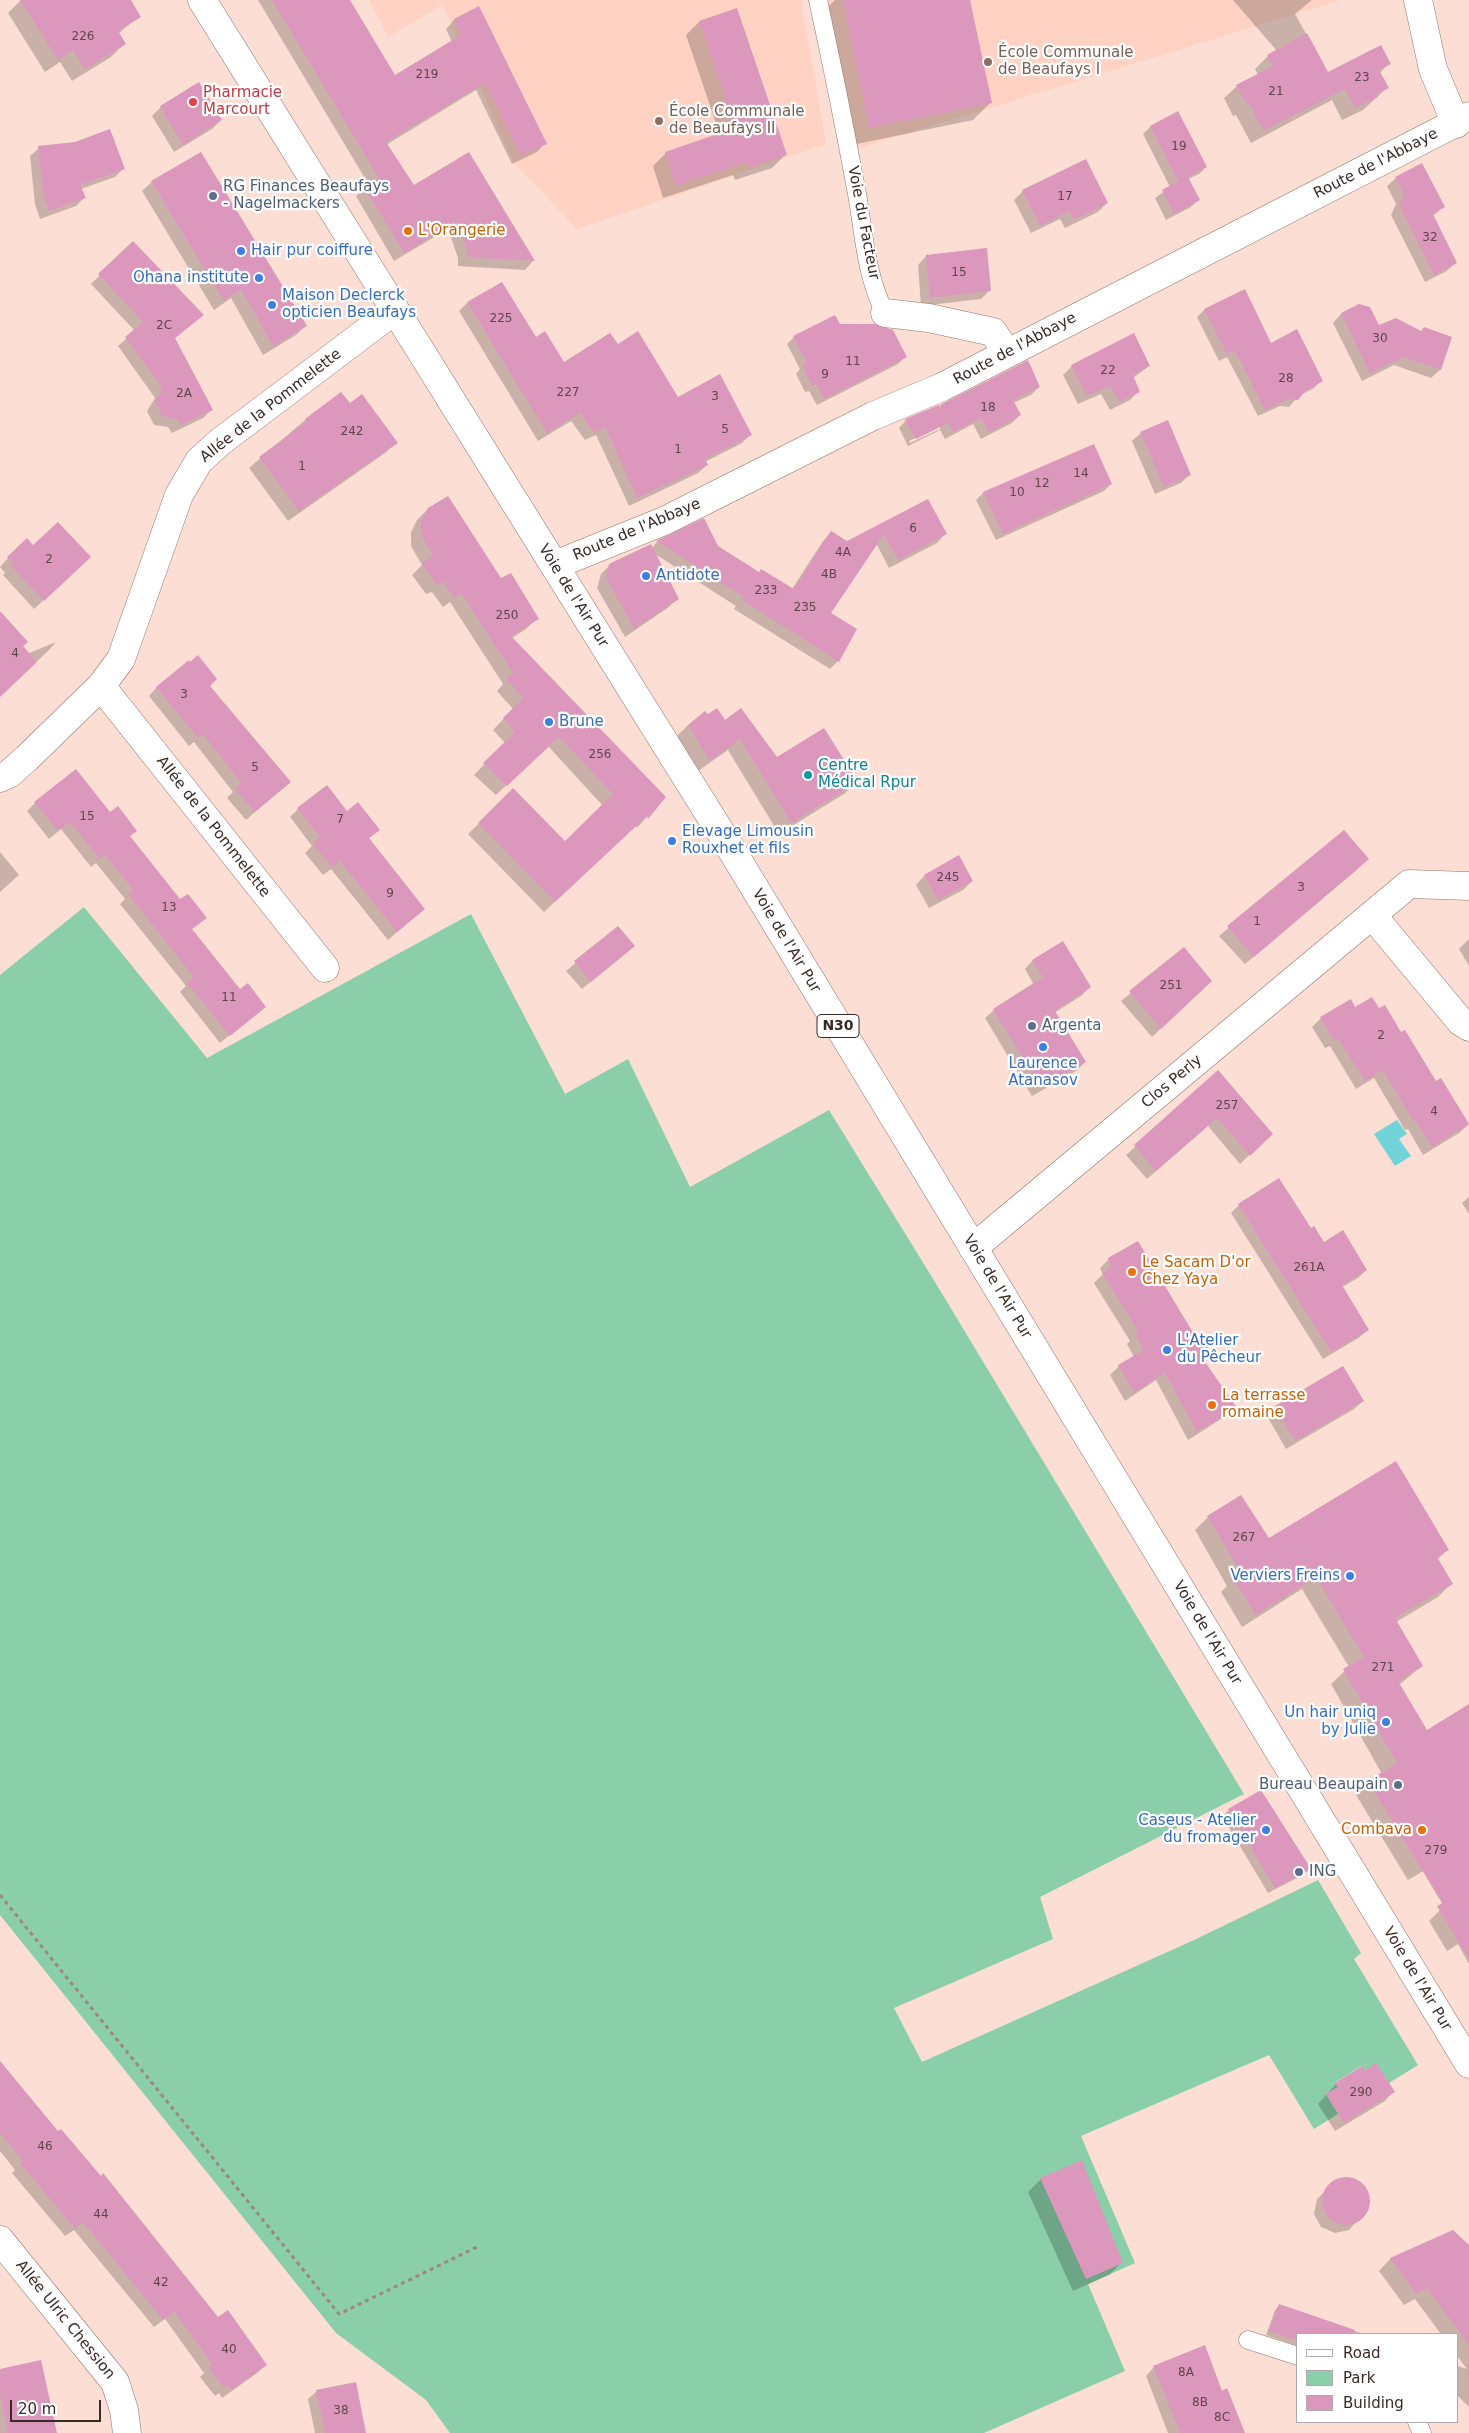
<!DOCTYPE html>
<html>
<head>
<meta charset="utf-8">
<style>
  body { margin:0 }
  #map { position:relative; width:1469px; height:2433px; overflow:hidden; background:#fcded4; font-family:"DejaVu Sans",sans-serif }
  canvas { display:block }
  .legend { position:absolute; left:1296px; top:2333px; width:162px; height:90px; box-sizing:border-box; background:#fff; border:1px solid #afaaa8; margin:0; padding:6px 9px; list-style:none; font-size:15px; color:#382a25 }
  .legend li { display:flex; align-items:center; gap:10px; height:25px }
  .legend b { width:25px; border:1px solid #afaaa8 }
  .scale { position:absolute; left:10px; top:2400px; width:91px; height:22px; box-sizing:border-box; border:2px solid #382a25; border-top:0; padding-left:6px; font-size:15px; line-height:18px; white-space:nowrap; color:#382a25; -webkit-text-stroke:4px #fff; paint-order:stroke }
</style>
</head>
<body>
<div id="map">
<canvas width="1469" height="2433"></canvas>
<ul class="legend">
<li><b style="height:6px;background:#fff"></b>Road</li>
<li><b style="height:14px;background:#8acfa9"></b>Park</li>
<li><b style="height:14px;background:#db97bc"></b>Building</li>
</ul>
<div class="scale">20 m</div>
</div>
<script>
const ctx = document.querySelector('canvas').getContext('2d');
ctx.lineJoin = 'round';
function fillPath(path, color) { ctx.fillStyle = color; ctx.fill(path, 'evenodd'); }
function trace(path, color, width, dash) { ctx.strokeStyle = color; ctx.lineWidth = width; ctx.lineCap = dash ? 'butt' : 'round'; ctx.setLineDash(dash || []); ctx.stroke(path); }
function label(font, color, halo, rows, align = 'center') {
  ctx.font = font + ' "DejaVu Sans",sans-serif'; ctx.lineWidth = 4.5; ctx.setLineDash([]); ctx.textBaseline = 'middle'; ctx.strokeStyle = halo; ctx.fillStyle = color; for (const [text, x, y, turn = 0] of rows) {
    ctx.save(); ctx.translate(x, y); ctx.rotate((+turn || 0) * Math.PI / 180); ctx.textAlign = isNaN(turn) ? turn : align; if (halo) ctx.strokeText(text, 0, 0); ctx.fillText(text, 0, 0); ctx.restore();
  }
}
fillPath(new Path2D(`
  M369,0H801L826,144L577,229L514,163L443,5L388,36Z
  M826,0H1341L856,149Z`), '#ffd2c3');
fillPath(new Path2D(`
  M84,907L207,1058L471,914L565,1094L628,1059L690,1187L829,1110L935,1282L1244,1794L1040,1897L1053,1939L894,2008L922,2062L1192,1941L1318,1880L1361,1953L1354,1959L1418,2065L1389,2083L1376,2064L1365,2070L1361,2066L1336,2082L1338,2087L1326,2094L1338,2114L1314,2129L1269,2055L1081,2136L1135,2263L1088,2284L1125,2371L984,2433H450L426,2400L336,2333L0,1915V975Z`), '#8acfa9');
fillPath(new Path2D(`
  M1397,1120L1407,1134L1399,1139L1411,1156L1395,1166L1374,1134Z`), '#70d4d8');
fillPath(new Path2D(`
  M21,0H129L139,16L118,34L124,44L111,57L72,81L60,62L45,72L8,13Z
  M258,0H349L395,77L452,42L446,29L454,20L479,8L545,143L537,152L512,164L476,90L386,145L413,187L468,154L533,261L525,270L458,266V258L448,229L394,261L356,196L369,185Z
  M835,0H969L990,103L973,120L852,145L824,11Z
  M1233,0H1312L1295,14L1328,73L1389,63L1380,73L1387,88L1363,110L1342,120L1332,100L1251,143L1236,115L1233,116L1224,98L1237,86L1258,75L1255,69L1268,56L1277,51Z
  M736,10L785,155L772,168L735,180L733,175L663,198L653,166L666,153L720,135L686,35L699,22Z
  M198,83L221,120L212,129L174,152L152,116L161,107Z
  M1178,113L1206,167L1199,174L1188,179L1198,200L1191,207L1166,220L1155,198L1170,187L1143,134L1150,127Z
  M39,148L123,169L115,177L81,189L84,198L76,206L40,219L35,204L30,156Z
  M1396,178L1443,207L1433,216L1456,262L1447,271L1425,282L1391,215L1396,204L1387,186Z
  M152,182L305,326L296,335L263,355L231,298L214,310L142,191Z
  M1023,191L1107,203L1098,212L1065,228L1060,219L1031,233L1014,200Z
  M133,243L202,315L174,339L212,409L203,418L172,433L168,427L154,425L147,411L155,398L118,346L135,331L91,284Z
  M926,256L990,290L981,299L921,306L918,265Z
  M1245,291L1270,344L1321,381L1314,388L1299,396L1289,407L1280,406L1258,416L1227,357L1219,361L1197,317L1204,310Z
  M467,303L536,339L563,363L618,345L678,398L750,435L742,443L705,462L707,465L698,473L629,506L596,435L585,440L571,421L538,441L459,311Z
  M1359,305L1379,326L1451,337L1440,370L1431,378L1394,365L1362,381L1333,323L1341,314Z
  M839,325L905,357L898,364L817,405L809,391L805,392L796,374L800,369L787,344L794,337Z
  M1027,362L1039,387L1031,395L1013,403L1020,415L1012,423L981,439L973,424L945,439L940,430L908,446L899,428L906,420L939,408ZM940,426V429L910,443L909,441Z
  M1072,366H1149L1133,378L1139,391L1130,400L1110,410L1101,394L1078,404L1063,375Z
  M350,405L396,442L385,453L288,521L249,468L305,420Z
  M1141,433L1190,474L1181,483L1155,494L1132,441Z
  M1094,446L1111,484L1104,491L996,540L976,500L983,493Z
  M927,500L945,534L937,543L889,568L876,543L830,613L838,661L830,669L734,609L736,606L655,554L677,598L669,607L625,637L597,588L601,574L610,565L652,548L657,542L704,520L717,547L758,573L792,589L823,541L831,532L847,543Z
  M428,509L501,579L537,618L526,629L512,638L664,797L637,828L636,825L544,912L468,834L513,790L565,843L603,806L548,746L496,795L474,775L505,743L493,730L513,709L497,691L503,684L450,602L443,607L432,592L426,594L412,575L422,565L411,546V532L417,520Z
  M33,547L81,566L34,609L3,575L5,573L0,567L8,558Z
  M56,642L48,651L0,696V665Z
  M209,686L289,782L246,820L227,798L233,792L194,742L189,746L149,696L157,687Z
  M725,722L777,758L856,782L844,794L779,834L728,750L698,771L676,737L688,725Z
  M35,803L129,837L180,901L205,917L191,930L240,991L265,1006L220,1043L180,992L186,986L120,904L125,899L96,863L91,867L61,829L49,839L27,811Z
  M298,809L347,813L378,830L368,839L424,909L388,940L331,869L323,875L305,853L312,846L290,817Z
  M1344,832L1359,868L1245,964L1219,936Z
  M0,852L19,875L0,892Z
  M959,857L972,881L963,890L929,908L916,885L924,876Z
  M618,927L624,954L582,989L566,971Z
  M1469,939V966L1459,949Z
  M1184,949L1202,989L1152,1037L1121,1001Z
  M1033,960L1090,987L1081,996L1054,1013L1085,1062L1076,1071L1032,1096L985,1018L994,1010L1034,985L1025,969Z
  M1355,1008L1401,1034L1435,1083L1440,1080L1468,1125L1459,1133L1423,1155L1408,1129L1405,1130L1374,1078L1356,1089L1330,1046L1325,1048L1312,1027L1321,1018Z
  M1218,1072L1272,1133L1240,1164L1208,1126L1147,1179L1126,1155Z
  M1469,1197V1214L1462,1203Z
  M1239,1205L1310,1229L1324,1243L1366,1270L1358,1278L1342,1287L1368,1329L1360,1337L1323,1359L1231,1213Z
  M1109,1259L1210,1354L1203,1360L1235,1407L1226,1416L1188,1440L1156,1380L1125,1401L1110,1375L1119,1366L1134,1357L1127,1344L1130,1341L1094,1283L1103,1274L1100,1268Z
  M1343,1367L1363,1401L1354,1409L1286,1449L1267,1416L1276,1407Z
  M1208,1517L1268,1540L1447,1550L1437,1560L1452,1583L1438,1597L1396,1622L1422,1666L1399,1685L1427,1732L1469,1706V1844L1408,1880L1356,1795L1369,1782L1382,1774L1331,1684L1349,1667L1302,1589L1242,1627L1221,1592L1227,1586L1195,1530Z
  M1261,1791L1310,1868L1303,1875L1268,1893L1222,1816L1229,1810Z
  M1469,1893V1964L1458,1944L1447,1951L1429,1921L1440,1910Z
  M0,2061L58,2133L218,2319L266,2364L257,2373L222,2398L219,2393L215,2396L200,2377L204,2373L165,2319L154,2327L74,2230L65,2236L12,2173L15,2170L0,2151Z
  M1336,2084L1393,2092L1385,2101L1335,2131L1318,2104Z
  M1352,2178L1365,2186L1368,2193V2208L1349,2230L1335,2233L1321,2227L1314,2214L1317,2199L1337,2180Z
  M1041,2179L1122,2262L1109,2275L1073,2291L1028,2192Z
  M1453,2231L1469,2247V2407L1458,2396V2366L1467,2369L1458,2357V2334H1441L1415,2299L1404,2305L1379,2271L1390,2259Z
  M1279,2306L1364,2334H1298V2346L1266,2335L1275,2310Z
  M1154,2367L1222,2392L1243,2433H1168L1146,2376Z
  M0,2376L55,2433H0Z
  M317,2391L364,2433H315L308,2399Z`), '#0003');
fillPath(new Path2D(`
  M20,0H131L141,17L118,31L126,44L85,69L73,50L58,60Z
  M272,0H350L395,75L461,35L454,19L479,6L547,144L521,156L485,83L386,142L414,185L469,152L535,261L467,257V249L457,221L404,253L364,187L379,178Z
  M843,0H970L992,103L869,128Z
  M737,8L787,155L748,168L747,162L676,186L665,152L735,128L699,21Z
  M1307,33L1328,72L1381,45L1391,64L1379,70L1389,88L1376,94L1378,97L1355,108L1345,89L1263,131L1249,103L1246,104L1236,85L1273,66L1267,55Z
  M199,82L222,120L183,145L160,106Z
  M1178,111L1207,167L1188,177L1200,200L1174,214L1162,190L1182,179L1178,181L1150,126Z
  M110,129L125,169L80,185L86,198L49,211L43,195L38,146L75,142Z
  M201,152L307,326L273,346L241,289L224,301L151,181Z
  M1086,159L1108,203L1074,220L1069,211L1040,226L1022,190Z
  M1422,163L1445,207L1433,214L1457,263L1434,275L1399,205L1404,195L1395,177Z
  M133,241L204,315L175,338L213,410L181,425L177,419L162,416L155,401L163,389L125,337L143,322L98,274Z
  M987,248L991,291L930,298L926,255Z
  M502,282L536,337L545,331L564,362L610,333L618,344L638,331L678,397L720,374L752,435L705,459L708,465L637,498L605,427L594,433L580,413L547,433L467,302Z
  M1245,289L1271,343L1297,329L1323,381L1305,391L1298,400L1289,399L1265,410L1235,350L1227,354L1204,309Z
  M1359,304L1370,307L1379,325L1396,318L1421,331L1424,327L1452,337L1441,370L1403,357L1370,373L1341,313Z
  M835,315L840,324H875L893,330L907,357L824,399L816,384L812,386L802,365L807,363L793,336Z
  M1134,333L1150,366L1133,375L1140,392L1119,402L1110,386L1087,396L1071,365Z
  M1028,360L1040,387L1013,400L1021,415L989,433L981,418L953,432L940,405Z
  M341,392L350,403L362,394L398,443L299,511L259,457L306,422L305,419Z
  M939,405L948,423L916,439L905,419Z
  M1168,420L1191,475L1164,487L1140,432Z
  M1094,444L1112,484L1003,534L983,492Z
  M448,496L501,578L511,573L539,619L511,636L666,797L648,819L647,816L555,902L478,823L513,788L565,841L613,794L559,737L507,786L483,763L515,732L503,718L523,698L506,679L513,673L461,593L454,598L443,582L437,585L422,564L433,555L421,535V521L428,508Z
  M928,499L947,534L898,560L884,534L831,613L857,629L839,662L742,600L744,597L656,541L704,518L718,546L759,572L761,569L794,589L831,531L847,541Z
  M58,522L91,557L44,601L11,566L13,563L7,557L27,538L33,545Z
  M651,544L679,599L634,629L606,578L609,564Z
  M0,611L28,642L23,646L37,662L0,697Z
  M198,655L217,679L210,686L291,782L255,812L235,789L241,783L203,734L198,738L156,687L189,660L190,662Z
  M717,708L725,720L741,708L777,757L824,728L858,782L791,823L740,739L710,761L688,725L705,711L708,714Z
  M76,769L110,812L118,806L137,831L130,836L180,899L188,894L207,918L192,929L240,989L248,983L266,1007L230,1036L187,983L194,977L128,894L133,890L105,855L100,859L70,822L58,831L34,802Z
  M327,785L347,811L358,802L380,830L369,838L425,909L397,932L340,861L332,867L313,844L320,837L297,808Z
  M1344,830L1369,859L1254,957L1227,926Z
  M959,855L973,881L938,900L924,875Z
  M618,926L635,946L591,982L574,961Z
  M1063,941L1091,987L1055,1011L1086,1062L1041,1088L993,1009L1043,977L1032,960Z
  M1184,947L1212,981L1161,1029L1129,991Z
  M1372,997L1379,1008L1385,1005L1401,1032L1405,1030L1436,1081L1441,1078L1469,1124L1432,1147L1416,1121L1414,1122L1383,1070L1365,1081L1338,1038L1334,1041L1320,1017L1351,999L1355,1007Z
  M1218,1070L1273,1134L1250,1156L1217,1118L1156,1171L1134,1145Z
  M1279,1178L1311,1228L1314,1226L1324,1242L1343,1230L1367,1270L1342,1285L1369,1330L1331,1352L1238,1204Z
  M1138,1241L1195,1336L1200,1334L1211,1354L1203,1359L1237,1408L1197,1432L1165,1373L1134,1393L1118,1365L1144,1350L1135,1334L1139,1332L1102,1273L1111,1267L1108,1258Z
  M1343,1366L1364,1401L1295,1441L1275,1406Z
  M1396,1461L1449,1550L1437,1557L1453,1584L1395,1618L1423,1666L1398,1681L1427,1730L1469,1704V1959L1437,1906L1442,1903L1368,1781L1397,1763L1343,1669L1364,1657L1316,1577L1256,1615L1233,1578L1241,1573L1207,1516L1241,1495L1269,1538Z
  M1261,1790L1311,1869L1275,1888L1228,1809Z
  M0,2061L58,2131L61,2129L101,2176L103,2173L218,2317L228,2310L267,2365L232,2390L228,2385L224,2388L208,2367L212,2364L174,2311L163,2320L83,2222L75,2229L20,2163L23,2161L0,2133Z
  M1376,2063L1395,2092L1344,2123L1326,2094L1338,2087L1335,2083L1362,2066L1365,2070Z
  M1082,2160L1123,2263L1086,2279L1040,2178Z
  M1322 2201a24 24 0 1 1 48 0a24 24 0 1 1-48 0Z
  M1453,2230L1469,2245V2345L1427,2288L1416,2294L1390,2258Z
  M1279,2304L1355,2330L1354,2334H1298V2341L1269,2331Z
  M1205,2345L1222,2391L1227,2388L1245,2433H1180L1153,2366Z
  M41,2360L57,2433H8L0,2395V2369Z
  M356,2382L366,2433H325L316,2390Z`), '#db97bc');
const service = new Path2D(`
  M818,0C832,64 845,129 857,194C864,234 866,276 885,313
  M1248,2340L1298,2356
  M1417,2422L1422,2433`);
const minor = new Path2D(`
  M1418,0L1433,69L1456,124
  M885,313L929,318L993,332L1007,353
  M555,565L664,521L873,416L942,387L1469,116
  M101,686L325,968
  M0,778L9,774L27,758L101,686L121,659L179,495L199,461L220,442L395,310
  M1372,915L1461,1022L1469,1027
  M973,1248L1409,884L1469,886
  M0,2240L115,2382L124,2410L127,2433`);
const primary = new Path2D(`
  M202,0L731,849L1469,2064`);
trace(service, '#927266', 19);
trace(minor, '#927266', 29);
trace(primary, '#927266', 29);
trace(new Path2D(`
  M0,1895L339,2314L479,2246`), '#9e8780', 3, [4, 4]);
trace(service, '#fff', 18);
trace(minor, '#fff', 28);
trace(primary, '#fff', 28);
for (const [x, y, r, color] of [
  [988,62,5,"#8d6e63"],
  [193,102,5,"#e0444e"],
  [659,121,5,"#8d6e63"],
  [213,196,5,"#5c6f8a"],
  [408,231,5,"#e8710a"],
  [241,251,5,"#3f7fe0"],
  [259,278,5,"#3f7fe0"],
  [272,305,5,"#3f7fe0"],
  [646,576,5,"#3f7fe0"],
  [549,722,5,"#3f7fe0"],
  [808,775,5,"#0f9aa8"],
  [672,841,5,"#3f7fe0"],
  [1032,1026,5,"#5c6f8a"],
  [1043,1047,5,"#3f7fe0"],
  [1132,1272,5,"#e8710a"],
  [1167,1350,5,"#3f7fe0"],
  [1212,1405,5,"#e8710a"],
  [1350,1576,5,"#3f7fe0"],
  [1386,1722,5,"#3f7fe0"],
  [1398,1785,5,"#5c6f8a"],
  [1266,1830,5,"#3f7fe0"],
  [1422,1830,5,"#e8710a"],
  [1299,1872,5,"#5c6f8a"]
]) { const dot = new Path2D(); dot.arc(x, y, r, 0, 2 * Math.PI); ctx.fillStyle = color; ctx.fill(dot); trace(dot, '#fff', 2); }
label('12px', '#61454b', null, [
  ["226",83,37],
  ["219",427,75],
  ["23",1362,78],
  ["21",1276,92],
  ["19",1179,147],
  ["17",1065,197],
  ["32",1430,238],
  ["15",959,273],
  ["225",501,319],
  ["2C",164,326],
  ["30",1380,339],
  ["11",853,362],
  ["22",1108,371],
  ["9",825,375],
  ["28",1286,379],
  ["227",568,393],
  ["2A",184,394],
  ["3",715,397],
  ["18",988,408],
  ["5",725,430],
  ["242",352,432],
  ["1",678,450],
  ["1",302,467],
  ["14",1081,474],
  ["12",1042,484],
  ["10",1017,493],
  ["6",913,529],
  ["4A",843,553],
  ["2",49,560],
  ["4B",829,575],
  ["233",766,591],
  ["235",805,608],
  ["250",507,616],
  ["4",15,654],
  ["3",184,695],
  ["256",600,755],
  ["5",255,768],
  ["15",87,817],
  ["7",340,820],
  ["245",948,878],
  ["3",1301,888],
  ["9",390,894],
  ["13",169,908],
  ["1",1257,922],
  ["251",1171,986],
  ["11",229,998],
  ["2",1381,1036],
  ["257",1227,1106],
  ["4",1434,1112],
  ["261A",1309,1268],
  ["267",1244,1538],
  ["271",1383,1668],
  ["279",1436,1851],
  ["290",1361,2093],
  ["46",45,2147],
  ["44",101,2215],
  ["42",161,2283],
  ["40",229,2350],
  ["8A",1186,2373],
  ["8B",1200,2403],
  ["38",341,2411],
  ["8C",1222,2418]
]);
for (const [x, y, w] of [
  [838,1026,42]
]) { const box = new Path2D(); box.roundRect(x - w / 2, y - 11.5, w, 23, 4); ctx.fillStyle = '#fff'; ctx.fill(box); trace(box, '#382a25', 1); }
label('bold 14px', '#382a25', null, [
  ["N30",838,1026]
]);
label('15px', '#785e54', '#fff', [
  ["École Communale",998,53],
  ["de Beaufays I",998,70],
  ["École Communale",669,112],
  ["de Beaufays II",669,129]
], 'left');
label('15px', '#be3a42', '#fff', [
  ["Pharmacie",203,93],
  ["Marcourt",203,110]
], 'left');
label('15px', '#382a25', '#fff', [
  ["Route de l'Abbaye",1376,164,-27],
  ["Voie du Facteur",863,223,79],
  ["Route de l'Abbaye",1015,349,-28],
  ["Allée de la Pommelette",271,406,-38],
  ["Route de l'Abbaye",637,530,-23],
  ["Voie de l'Air Pur",573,596,58],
  ["Allée de la Pommelette",213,827,52],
  ["Voie de l'Air Pur",786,941,59],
  ["Clos Perly",1172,1082,-40],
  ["Voie de l'Air Pur",997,1287,59],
  ["Voie de l'Air Pur",1207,1633,59],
  ["Voie de l'Air Pur",1417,1979,59],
  ["Allée Ulric Chession",65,2320,51]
]);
label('15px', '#4e5e75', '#fff', [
  ["RG Finances Beaufays",223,187],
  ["- Nagelmackers",223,204],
  ["Argenta",1042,1026],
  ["Bureau Beaupain",1388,1785,"right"],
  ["ING",1309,1872]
], 'left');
label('15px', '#c56008', '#fff', [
  ["L'Orangerie",418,231],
  ["Le Sacam D'or",1142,1263],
  ["Chez Yaya",1142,1280],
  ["La terrasse",1222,1396],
  ["romaine",1222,1413],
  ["Combava",1412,1830,"right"]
], 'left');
label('15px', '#366cbe', '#fff', [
  ["Hair pur coiffure",251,251],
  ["Ohana institute",249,278,"right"],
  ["Maison Declerck",282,296],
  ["opticien Beaufays",282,313],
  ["Antidote",656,576],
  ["Brune",559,722],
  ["Elevage Limousin",682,832],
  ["Rouxhet et fils",682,849],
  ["Laurence",1043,1064,"center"],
  ["Atanasov",1043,1081,"center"],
  ["L'Atelier",1177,1341],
  ["du Pêcheur",1177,1358],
  ["Verviers Freins",1340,1576,"right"],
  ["Un hair uniq",1376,1713,"right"],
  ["by Julie",1376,1730,"right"],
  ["Caseus - Atelier",1256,1821,"right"],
  ["du fromager",1256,1838,"right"]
], 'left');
label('15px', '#0d838f', '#fff', [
  ["Centre",818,766],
  ["Médical Rpur",818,783]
], 'left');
</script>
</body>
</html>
